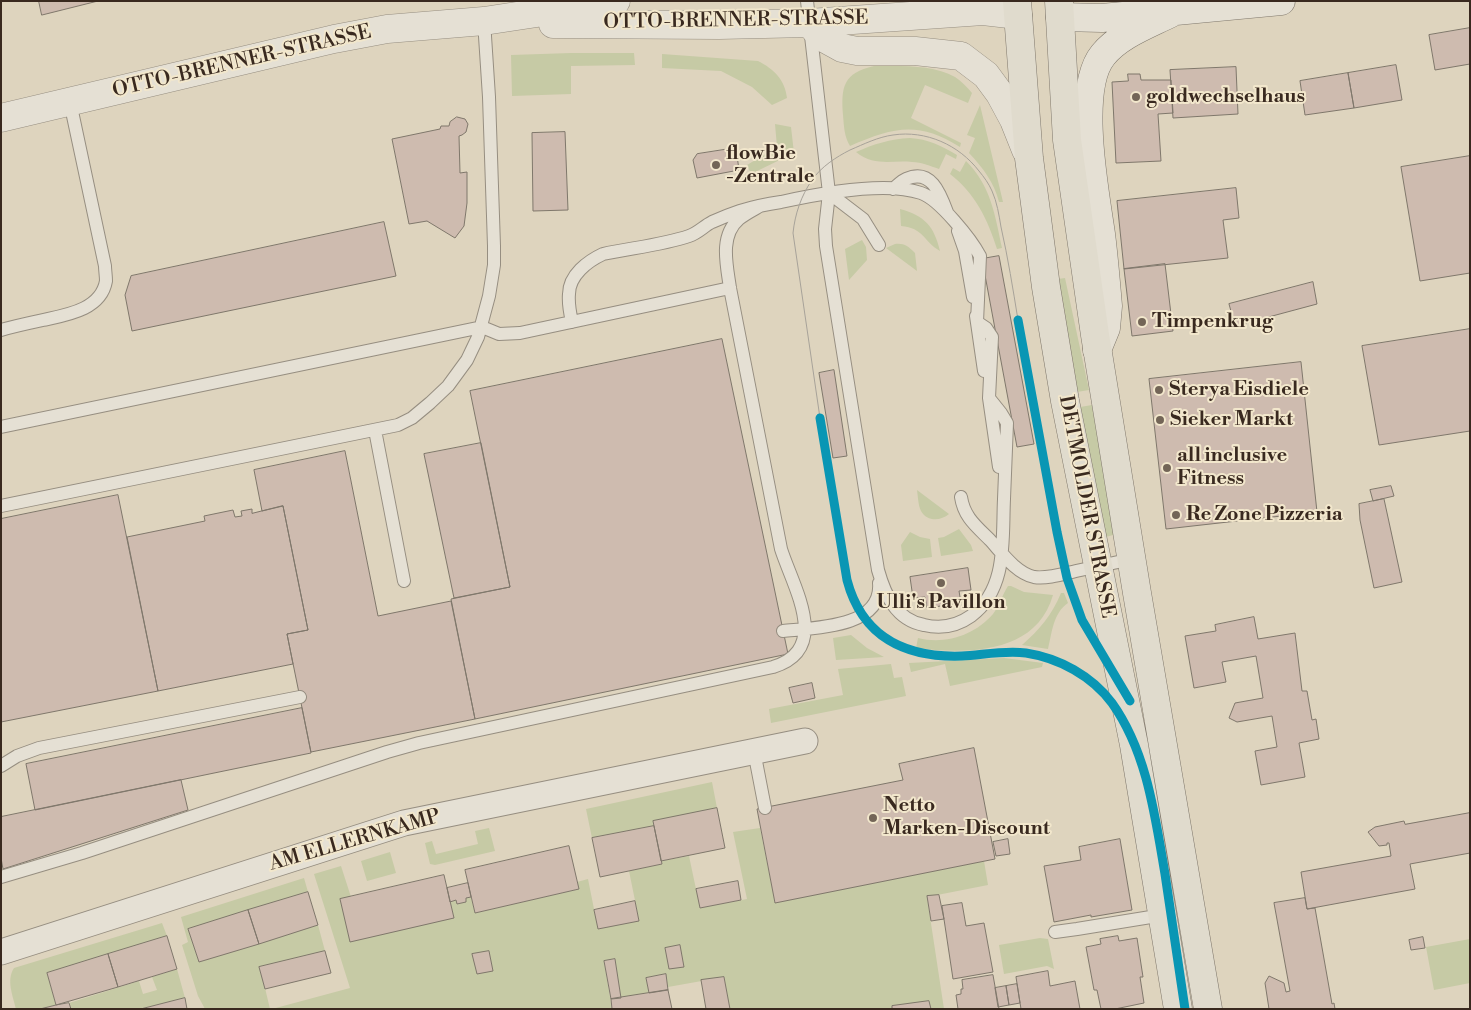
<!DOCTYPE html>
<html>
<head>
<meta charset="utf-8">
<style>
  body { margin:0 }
  #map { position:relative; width:1471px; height:1010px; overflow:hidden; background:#ded4be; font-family:"Libre Bodoni",serif }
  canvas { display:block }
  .frame { position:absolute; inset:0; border:2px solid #39291f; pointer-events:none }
</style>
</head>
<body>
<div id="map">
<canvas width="1471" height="1010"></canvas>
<div class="frame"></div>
</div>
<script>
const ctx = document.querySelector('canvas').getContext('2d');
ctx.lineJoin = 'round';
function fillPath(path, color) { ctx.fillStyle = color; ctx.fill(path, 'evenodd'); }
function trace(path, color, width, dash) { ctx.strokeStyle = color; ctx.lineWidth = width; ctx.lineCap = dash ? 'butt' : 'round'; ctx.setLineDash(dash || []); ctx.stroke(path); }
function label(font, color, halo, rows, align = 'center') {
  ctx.font = font + ' "Libre Bodoni",serif'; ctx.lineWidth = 4; ctx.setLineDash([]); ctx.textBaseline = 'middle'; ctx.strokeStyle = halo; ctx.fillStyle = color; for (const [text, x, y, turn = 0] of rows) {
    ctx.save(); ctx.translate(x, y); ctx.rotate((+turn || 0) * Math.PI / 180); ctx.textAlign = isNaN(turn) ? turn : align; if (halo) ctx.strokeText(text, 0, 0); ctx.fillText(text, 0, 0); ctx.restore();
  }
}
fillPath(new Path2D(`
  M571,53H634L635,65L571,66V94L512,96L511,55Z
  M662,54L758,61C774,69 785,80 787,98L772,105L752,87L721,71L662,68Z
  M874,66C899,66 933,64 955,77C961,81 967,87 972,93L968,103L925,85L911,118L961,143L960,147C918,121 894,127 850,146C844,136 844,126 843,115C841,87 843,73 874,66Z
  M980,105L1003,202H999C994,182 983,168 969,153L975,138L967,135Z
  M775,124L791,127L794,153L751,174L747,165L777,147Z
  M910,138C928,139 942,146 957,155L956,159L946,154L939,169C930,166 922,162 912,162C891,160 875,167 856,152C874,144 890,139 910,138Z
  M966,161C991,186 995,215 1002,248L997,249C988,220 975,193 950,174L953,168L960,172Z
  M900,209C925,216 934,226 940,251C923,241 924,228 901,226Z
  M862,240L866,247L867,260L849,280L845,249Z
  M895,244C904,243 908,246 915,253L917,271L886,248Z
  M1065,278L1089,390L1077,392L1058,279Z
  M1092,405L1115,532L1113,535L1106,537L1080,407Z
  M917,490L949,514C941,521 927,522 921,511C918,505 918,496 917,490Z
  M959,529L971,545L973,551L941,556L938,538L944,537Z
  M910,532L920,537L930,539L932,557L903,561L901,545Z
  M1008,586H1011L1024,592L1053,595C1036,655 966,654 916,648L918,638C945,645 975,635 993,614C1000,605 1002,595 1008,586Z
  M1061,593H1064L1068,603C1053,613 1052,633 1048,649L1022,645C1039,630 1052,615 1061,593Z
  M851,635L867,648L884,657L836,660L833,638Z
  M1004,658L1043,663L1042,667L950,686L945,664L911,672L909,663Z
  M891,664L894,678L902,677L906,696L771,723L769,709L843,695L838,669Z
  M712,782L717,808L654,826L592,838L586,809Z
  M489,828L495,851L435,865L430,864L425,843L432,841L436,854L478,844L475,831Z
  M760,828L775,902L984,861L988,885L927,897L944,1009H730L724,977L668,987L665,974L646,978L649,993L621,998L614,959L604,961L612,1009H272L350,988L314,874L341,866L351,897L454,918L450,902L456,900L457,904L466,902V898L471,897L475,913L579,889L577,882L588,879L598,929L639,920L629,871L662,864L661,861L689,856L700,908L747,899L733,832Z
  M390,852L396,873L367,881L361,861Z
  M304,878L308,892L189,929L199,962L318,925L325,951L260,967L270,1009H205L198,996L182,945L188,942L181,917Z
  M162,923L167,936L47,973L56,1005L40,1009H16C13,996 6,980 14,968Z
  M1040,938L1048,939L1054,969L1047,966L1004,974L999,945Z
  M1470,939V983L1434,990L1426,947Z
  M177,969L185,998L141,1009H71L69,1003L139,981L143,994L157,990L152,977Z`), '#c6caa5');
const building = new Path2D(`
  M39,1H98L42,15Z
  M1470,28V64L1435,70L1429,35Z
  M1396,65L1402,100L1354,108L1348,73Z
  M1236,67L1238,114L1173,118L1170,70Z
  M1348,73L1354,108L1305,115L1300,81Z
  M1128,74H1140L1141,80H1171L1173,113L1158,114L1161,161L1116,163L1112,82L1128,81Z
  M457,117L465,119L468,124L466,132L462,135L459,136L460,173L467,172V203L464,226L455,238L427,221L409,224L392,139L440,129L441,126H449L450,122Z
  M565,132L568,210L533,211L532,133Z
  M736,148L739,170L697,178L693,160L697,154Z
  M1470,156V273L1420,281L1401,167Z
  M1236,188L1239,218L1223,220L1228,258L1124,269L1117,201Z
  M384,222L396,276L132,331L125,295L131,276Z
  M999,256L1034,444L1017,447L982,259Z
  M1165,264L1173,331L1132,336L1124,269Z
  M1313,282L1317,304L1235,326L1229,304Z
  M1470,329V431L1379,445L1362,346Z
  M722,339L788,654L475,719L451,599L510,587L470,391Z
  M1301,362L1317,512L1166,529L1149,379Z
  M834,370L847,456L833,458L819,373Z
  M481,443L510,587L454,598L424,454Z
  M345,451L378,616L451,601L475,719L311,752L287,634L308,630L283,506L262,511L254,470Z
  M1391,486L1394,496L1373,501L1370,490Z
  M118,495L158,691L1,722V519Z
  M1384,499L1402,582L1374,588L1360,520L1359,504Z
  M283,506L308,630L287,634L293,664L158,691L127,537L205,521L204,516L233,510L235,517L242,516L241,511L252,509V513Z
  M968,568L971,590L959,591L961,603L927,608L925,597L913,598L910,577Z
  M1254,617L1258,639L1295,633L1302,691H1307L1312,720L1316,719L1319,739L1299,743L1305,777L1261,785L1255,751L1277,747L1272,716L1237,722L1229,718L1235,703L1263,698L1256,656L1222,662L1226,682L1194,688L1185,636L1216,631L1215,625Z
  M812,683L815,698L793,703L789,688Z
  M302,708L311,753L35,810L26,764Z
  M974,748L995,859L775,903L757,809L903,780L899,764Z
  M181,780L188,810L3,869L1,858V817Z
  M717,808L725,848L661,861L653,821Z
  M1470,813V853L1410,864L1415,889L1307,909L1301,872L1391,856L1389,843H1387V845L1379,846L1368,832L1375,827L1404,821L1405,824Z
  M654,826L662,864L600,877L592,838Z
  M1008,839L1010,854L996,856L993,842Z
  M1120,839L1132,910L1091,917V915L1054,922L1044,866L1081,860L1079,847Z
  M569,846L579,889L475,913L465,870Z
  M444,875L454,918L350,942L340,899Z
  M738,881L741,900L700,908L696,889Z
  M468,883L471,897L466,898V902L457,904L456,900L450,902L447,888Z
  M308,892L318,925L259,944L248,910Z
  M939,895L944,919L931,921L927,896Z
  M1305,898L1307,909L1315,908L1332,1004L1334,1003L1335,1009H1269L1265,983L1269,976L1284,983L1286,992L1290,991L1274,903Z
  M635,901L639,921L598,929L594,910Z
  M962,903L966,926L984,923L993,972L953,979L942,906Z
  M248,910L259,944L199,962L188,929Z
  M167,936L177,969L118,987L108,954Z
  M1118,936L1119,941L1137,938L1143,977H1140L1144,1003L1115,1009H1101L1097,990H1094L1086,947L1101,944L1100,939Z
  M1423,937L1425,948L1411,950L1409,940Z
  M680,945L684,967L669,969L665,948Z
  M325,951L331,973L265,989L259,967Z
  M489,951L493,971L477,974L472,954Z
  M108,954L118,987L56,1005L47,973Z
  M615,959L621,998L611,999L604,961Z
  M1048,971L1050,986L1075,981L1080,1009H1021L1016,977Z
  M666,974L668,990L649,993L646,978Z
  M993,975L999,1009H958L956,995L961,994V989H963L962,980Z
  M724,977L730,1009H706L701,980Z
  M1017,984L1020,1003L1009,1005L1006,986Z
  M1006,986L1009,1005L998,1007L995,988Z
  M668,990L672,1009H612L611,999Z
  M185,998L187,1009H141Z
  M929,1001L931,1009H892V1006Z
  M69,1003L71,1009H40L56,1005Z`);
fillPath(building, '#cebbaf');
trace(building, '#7f776b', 1);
const service = new Path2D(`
  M807,1L829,193L825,229L826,246L878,570C885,595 896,620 924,625C941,629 957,626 971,616C1008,589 1002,539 1004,499C1005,474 1006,448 1007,423L1001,413L989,398L992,337L986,328L977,322
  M893,189C897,186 901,181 906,179C931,168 940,193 947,212
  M829,193L863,219L879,245
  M958,231L965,251L973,297
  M976,316L984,371
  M572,322C570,313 568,304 569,294C569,275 588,261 603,254C630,248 663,245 689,236C698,233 704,226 712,222C721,218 731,214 740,211C753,207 767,204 781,202C817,194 886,181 921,193C939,199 971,239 980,256L977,322
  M1,330C15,326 29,323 43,320C66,315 101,310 106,281C106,276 105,270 105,266L70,102
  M989,398L999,467
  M1,427L482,327L499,334L520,333L730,288
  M375,430L404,581
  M961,497C964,517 976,526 990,540C1002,553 1016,573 1034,577C1047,579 1063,574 1076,571C1094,567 1113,563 1132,559
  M1,506L398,425L412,418L430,403L448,386L467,360L478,337L489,296L494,265V246L489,97L484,21
  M783,631C814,628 883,628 879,583
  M754,751L765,808
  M1,766L17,756L39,748L300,697
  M1,877L82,853L387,752L419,743L773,667C832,649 793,587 781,549L730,288C727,266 719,236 739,219C745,214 753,210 760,206
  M1055,932L1077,929L1163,915`);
const minor = new Path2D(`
  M1,952L404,823L805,741`);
const tertiary = new Path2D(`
  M809,23L822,37L842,48L857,51H915L961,56L986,75L1000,94L1014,120L1026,150
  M553,24L719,25L809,23L983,11L1018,15
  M1,118L334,39L387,29L484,21L616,1`);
const secondary = new Path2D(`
  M1060,17L1102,18L1281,1
  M1097,350L1106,328L1108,306C1106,282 1104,258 1101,234C1095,192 1075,89 1103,55C1120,34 1150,24 1173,12`);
const primary = new Path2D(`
  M1017,1L1029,158L1046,287L1065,401L1134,745L1178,1009
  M1059,1L1067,140L1095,335L1137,593L1208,1009`);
trace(service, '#968e81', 14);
trace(minor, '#968e81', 27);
trace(tertiary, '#968e81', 29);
trace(secondary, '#7f776b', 29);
trace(primary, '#7f776b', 29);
trace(service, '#e5e0d4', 12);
trace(minor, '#e5e0d4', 25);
trace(tertiary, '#e5e0d4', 28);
trace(secondary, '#e5e0d4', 28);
trace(primary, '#e0dbcd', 28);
trace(new Path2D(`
  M820,418L793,233C795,214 801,196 812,180C821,167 836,157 850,150C864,144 878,137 893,135C926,130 959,145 979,171C984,177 989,184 992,191C997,202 999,215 1001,227C1008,258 1013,289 1018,320`), '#a7a299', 1);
trace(new Path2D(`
  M1018,320L1057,532L1067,578L1082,620L1130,701
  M820,418L847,580C862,637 905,658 962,656C982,655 1005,650 1026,653C1059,658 1092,676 1112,703C1147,752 1155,816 1165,874C1172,919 1178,964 1185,1009`), '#0996b4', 9);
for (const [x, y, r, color] of [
  [1136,97,5,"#736557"],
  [716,165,5,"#736557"],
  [1142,322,5,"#736557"],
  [1159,390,5,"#736557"],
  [1160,420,5,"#736557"],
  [1167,468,5,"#736557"],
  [1176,515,5,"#736557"],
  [941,583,5,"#736557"],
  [873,818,5,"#736557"]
]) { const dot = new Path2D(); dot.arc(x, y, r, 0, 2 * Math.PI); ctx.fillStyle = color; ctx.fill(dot); trace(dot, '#f2e7cc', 2); }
label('20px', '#39291f', '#f2e7cc', [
  ["OTTO-BRENNER-STRASSE",736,21,-1],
  ["OTTO-BRENNER-STRASSE",242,62,-13],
  ["DETMOLDER STRASSE",1086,507,79],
  ["AM ELLERNKAMP",355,841,-16]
]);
label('bold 20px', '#39291f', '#f2e7cc', [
  ["goldwechselhaus",1146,97],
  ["flowBie",726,154],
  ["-Zentrale",726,177],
  ["Timpenkrug",1152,322],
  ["Sterya Eisdiele",1169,390],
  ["Sieker Markt",1170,420],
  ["all inclusive",1177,456],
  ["Fitness",1177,479],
  ["Re Zone Pizzeria",1186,515],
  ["Ulli's Pavillon",941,603,"center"],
  ["Netto",883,806],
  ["Marken-Discount",883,829]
], 'left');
</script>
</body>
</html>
